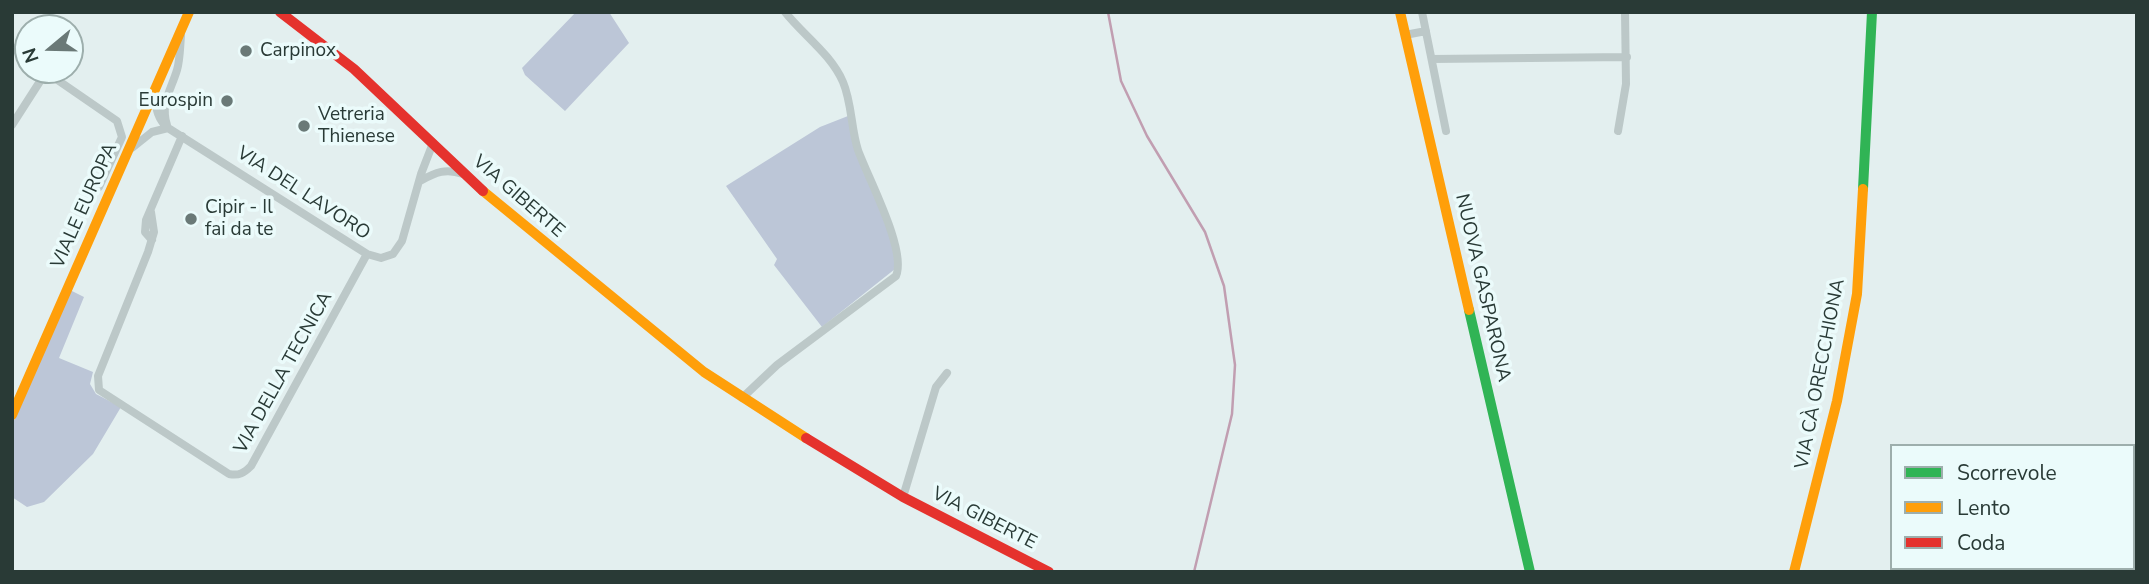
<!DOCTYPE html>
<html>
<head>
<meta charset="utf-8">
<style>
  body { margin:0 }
  #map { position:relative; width:2149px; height:584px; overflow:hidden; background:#e3efef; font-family:"Nunito Sans",sans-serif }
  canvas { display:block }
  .frame { position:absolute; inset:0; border:14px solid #293a36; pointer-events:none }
  .legend { position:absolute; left:1890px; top:444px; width:245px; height:126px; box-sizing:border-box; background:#ebfbfb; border:2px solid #9daeac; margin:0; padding:9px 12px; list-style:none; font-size:21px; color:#293a36 }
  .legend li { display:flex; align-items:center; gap:14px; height:35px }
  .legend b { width:35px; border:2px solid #9daeac }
  .north { position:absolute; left:14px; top:14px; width:70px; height:70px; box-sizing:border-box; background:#ebfbfb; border:2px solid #9daeac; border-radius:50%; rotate:251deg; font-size:19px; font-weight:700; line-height:28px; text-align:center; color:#293a36 }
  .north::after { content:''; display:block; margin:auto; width:24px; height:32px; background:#6a7977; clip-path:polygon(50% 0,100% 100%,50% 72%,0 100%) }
</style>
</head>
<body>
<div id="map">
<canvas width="2149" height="584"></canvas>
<div class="frame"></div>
<ul class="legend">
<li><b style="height:9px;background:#30b455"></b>Scorrevole</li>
<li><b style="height:9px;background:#ff9f0a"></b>Lento</li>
<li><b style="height:9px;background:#e5322d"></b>Coda</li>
</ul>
<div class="north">N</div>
</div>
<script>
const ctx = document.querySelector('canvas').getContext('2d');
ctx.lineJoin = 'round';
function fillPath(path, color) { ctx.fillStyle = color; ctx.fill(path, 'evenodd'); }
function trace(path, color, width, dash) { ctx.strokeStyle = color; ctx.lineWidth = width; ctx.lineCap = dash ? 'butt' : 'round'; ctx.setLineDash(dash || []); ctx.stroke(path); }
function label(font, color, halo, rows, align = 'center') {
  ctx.font = font + ' "Nunito Sans",sans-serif'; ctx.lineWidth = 7; ctx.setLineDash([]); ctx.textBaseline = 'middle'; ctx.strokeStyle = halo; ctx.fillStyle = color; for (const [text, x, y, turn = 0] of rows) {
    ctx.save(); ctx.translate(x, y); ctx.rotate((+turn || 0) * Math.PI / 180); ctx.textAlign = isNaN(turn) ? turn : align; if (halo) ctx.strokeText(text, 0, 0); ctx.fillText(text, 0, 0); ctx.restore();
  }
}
fillPath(new Path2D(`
  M576,12H609L629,43L565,111L525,75L522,68Z
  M848,116L899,258L895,269L822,327L774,265L777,259L726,186L820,127Z
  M70,290L84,297L59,358L93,372L90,384L96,394L121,407L93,454L44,502L27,507L12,497V425Z`), '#bcc6d7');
trace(new Path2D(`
  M1108,12L1121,81L1147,136L1205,232L1224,286L1235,365L1232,414L1194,572`), '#c19eb1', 2.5);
trace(new Path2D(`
  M1422,12L1446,131
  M1405,35L1426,31
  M12,47L28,59
  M1432,59L1627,57
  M43,70L117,121L122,137L99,187
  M154,94C156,107 157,119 168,128L367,254L381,258L393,254L402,241L421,174L433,143
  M12,125L46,72
  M167,125C160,104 171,90 177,70C180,60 180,47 181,36
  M1618,131L1626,84L1625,12
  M132,148L152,132L168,128
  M420,181C436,172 446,168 463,174
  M151,212L154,232L148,252L98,376L99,390L229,474C239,476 244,473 251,466L367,254
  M152,240L145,232L146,220L182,136
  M742,398L777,365L896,276C907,250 868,178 858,150C851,129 852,103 843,82C831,54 803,35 785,12
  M903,497L936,387L947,373`), '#bcc8c8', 8);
trace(new Path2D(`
  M1863,189L1872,12
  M1469,310L1530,572`), '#30b455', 10);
trace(new Path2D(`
  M1400,12L1469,310
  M483,191L704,372L806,438
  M12,415L189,12
  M1794,572L1837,401L1857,294L1863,189`), '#ff9f0a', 10);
trace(new Path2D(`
  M280,12L354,69L483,191
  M806,438L903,497L1049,572`), '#e5322d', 10);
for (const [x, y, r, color] of [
  [246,51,7,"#6a7977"],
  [227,101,7,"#6a7977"],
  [304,126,7,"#6a7977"],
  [191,219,7,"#6a7977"]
]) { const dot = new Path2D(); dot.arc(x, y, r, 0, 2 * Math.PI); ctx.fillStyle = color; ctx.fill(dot); trace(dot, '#ebfbfb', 2.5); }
label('19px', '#293a36', '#ebfbfb', [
  ["Carpinox",260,51],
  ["Eurospin",213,101,"right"],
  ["Vetreria",318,115],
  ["Thienese",318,137],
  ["Cipir - Il",205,208],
  ["fai da te",205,230]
], 'left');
label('19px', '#293a36', '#ebfbfb', [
  ["VIA DEL LAVORO",303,194,33],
  ["VIA GIBERTE",518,197,41],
  ["VIALE EUROPA",85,206,-66],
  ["NUOVA GASPARONA",1482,288,77],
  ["VIA DELLA TECNICA",284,373,-61],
  ["VIA CÀ ORECCHIONA",1821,374,-79],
  ["VIA GIBERTE",984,519,27]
]);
</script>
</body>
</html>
